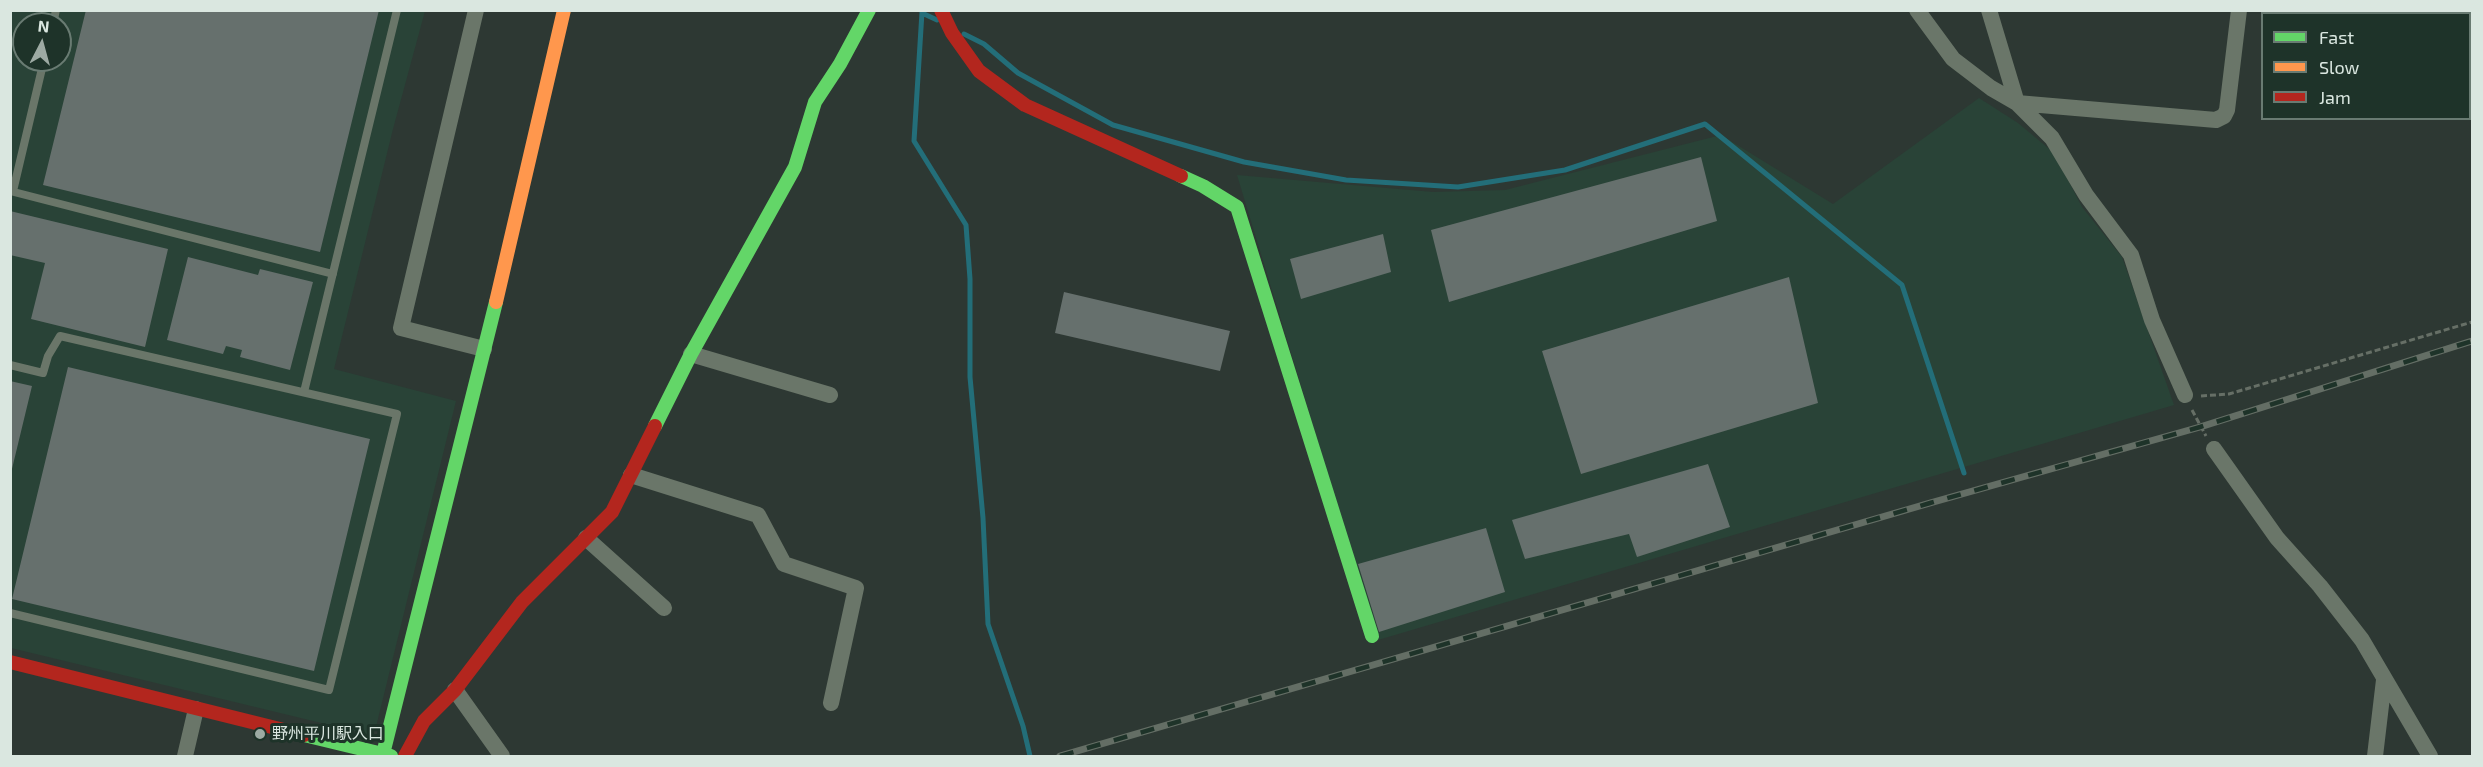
<!DOCTYPE html>
<html>
<head>
<meta charset="utf-8">
<style>
  body { margin:0 }
  #map { position:relative; width:2483px; height:767px; overflow:hidden; background:#2d3833; font-family:"Exo 2",sans-serif }
  canvas { display:block }
  .frame { position:absolute; inset:0; border:12px solid #dae7e0; pointer-events:none }
  .legend { position:absolute; left:2261px; top:12px; width:210px; height:108px; box-sizing:border-box; background:#1e3329; border:2px solid #697b72; margin:0; padding:8px 10px; list-style:none; font-size:18px; color:#dae7e0 }
  .legend li { display:flex; align-items:center; gap:12px; height:30px }
  .legend b { width:30px; border:2px solid #697b72 }
  .north { position:absolute; left:12px; top:12px; width:60px; height:60px; box-sizing:border-box; background:#1e3329; border:2px solid #697b72; border-radius:50%; rotate:6deg; font-size:16px; font-weight:700; line-height:24px; text-align:center; color:#dae7e0 }
  .north::after { content:''; display:block; margin:auto; width:21px; height:27px; background:#9daaa3; clip-path:polygon(50% 0,100% 100%,50% 72%,0 100%) }
</style>
</head>
<body>
<div id="map">
<canvas width="2483" height="767"></canvas>
<div class="frame"></div>
<ul class="legend">
<li><b style="height:8px;background:#63d668"></b>Fast</li>
<li><b style="height:8px;background:#ff974d"></b>Slow</li>
<li><b style="height:8px;background:#b3261e"></b>Jam</li>
</ul>
<div class="north">N</div>
</div>
<script>
const ctx = document.querySelector('canvas').getContext('2d');
ctx.lineJoin = 'round';
function fillPath(path, color) { ctx.fillStyle = color; ctx.fill(path, 'evenodd'); }
function trace(path, color, width, dash) { ctx.strokeStyle = color; ctx.lineWidth = width; ctx.lineCap = dash ? 'butt' : 'round'; ctx.setLineDash(dash || []); ctx.stroke(path); }
function label(font, color, halo, rows, align = 'center') {
  ctx.font = font + ' "Exo 2","Noto Sans JP",sans-serif'; ctx.lineWidth = 6; ctx.setLineDash([]); ctx.textBaseline = 'middle'; ctx.strokeStyle = halo; ctx.fillStyle = color; for (const [text, x, y, turn = 0] of rows) {
    ctx.save(); ctx.translate(x, y); ctx.rotate((+turn || 0) * Math.PI / 180); ctx.textAlign = isNaN(turn) ? turn : align; if (halo) ctx.strokeText(text, 0, 0); ctx.fillText(text, 0, 0); ctx.restore();
  }
}
fillPath(new Path2D(`
  M11,11H425L393,129L334,369L456,401L375,731L367,734L11,648ZM24,24H60V60H24Z
  M1979,98L2018,123L2054,153L2082,207L2122,257L2174,405L1378,640L1237,175L1433,192L1505,190L1721,135L1833,204Z`), '#294337');
trace(new Path2D(`
  M922,12L914,141L966,225L970,279V377L983,518L988,624L1023,726L1030,756
  M922,13L937,20
  M964,34L984,44L1018,73L1113,125L1244,162L1346,180L1458,187L1565,170L1705,124L1902,285L1964,473`), '#236e79', 5);
fillPath(new Path2D(`
  M86,10H379L320,252L43,185Z
  M1701,157L1717,221L1449,302L1431,230Z
  M10,211L168,249L145,347L31,319L45,263L10,255Z
  M1383,234L1391,272L1301,299L1290,259Z
  M188,257L258,275L260,269L313,282L290,370L240,357L242,350L226,346L223,354L167,340Z
  M1789,277L1818,403L1581,474L1542,351Z
  M1064,292L1230,331L1220,371L1055,333Z
  M68,367L370,439L314,671L12,599Z
  M10,381L32,386L11,473H10Z
  M1708,464L1730,527L1637,557L1629,534L1525,559L1512,520Z
  M1486,528L1505,592L1379,632L1358,564Z`), '#66706d');
trace(new Path2D(`
  M2201,396L2229,394L2472,322
  M2192,410L2206,436`), '#666f66', 3, [6, 3]);
trace(new Path2D(`
  M53,24L56,10
  M10,191L333,274
  M13,191L44,60
  M10,365L43,373L48,356L60,336L397,414L329,690L10,613
  M304,392L397,10`), '#6a7669', 8);
trace(new Path2D(`
  M476,10L401,328L484,349
  M1917,10L1953,59L1991,88L2017,103L2052,138L2086,195L2131,255L2152,320L2185,395
  M1989,10L2017,103
  M2017,103L2216,120L2224,116L2227,110L2239,10
  M691,354L830,395
  M2214,449L2277,538L2320,586L2362,640L2430,756
  M631,475L758,515L784,564L856,588L831,703
  M586,538L664,608
  M455,690L502,756
  M185,756L196,709
  M2375,756L2384,680`), '#6a7669', 16);
trace(new Path2D(`
  M1181,176L1203,186L1237,207L1372,636
  M655,426L691,354L795,167L815,102L840,64L869,10
  M304,735L391,756
  M383,754L496,302`), '#63d668', 14);
trace(new Path2D(`
  M496,302L564,10`), '#ff974d', 14);
trace(new Path2D(`
  M941,10L952,33L979,71L1025,105L1181,176
  M10,662L304,735
  M405,756L424,721L455,690L522,602L612,512L655,426`), '#b3261e', 14);
const rail = new Path2D(`
  M1060,756L1930,503L2200,427L2472,341`);
trace(rail, '#646e65', 7);
trace(rail, '#1e3329', 4.5, [14]);
for (const [x, y, r, color] of [
  [260,734,6,"#9daaa3"]
]) { const dot = new Path2D(); dot.arc(x, y, r, 0, 2 * Math.PI); ctx.fillStyle = color; ctx.fill(dot); trace(dot, '#1e3329', 2); }
label('16px', '#dae7e0', '#1e3329', [
  ["野州平川駅入口",272,734]
], 'left');
</script>
</body>
</html>
